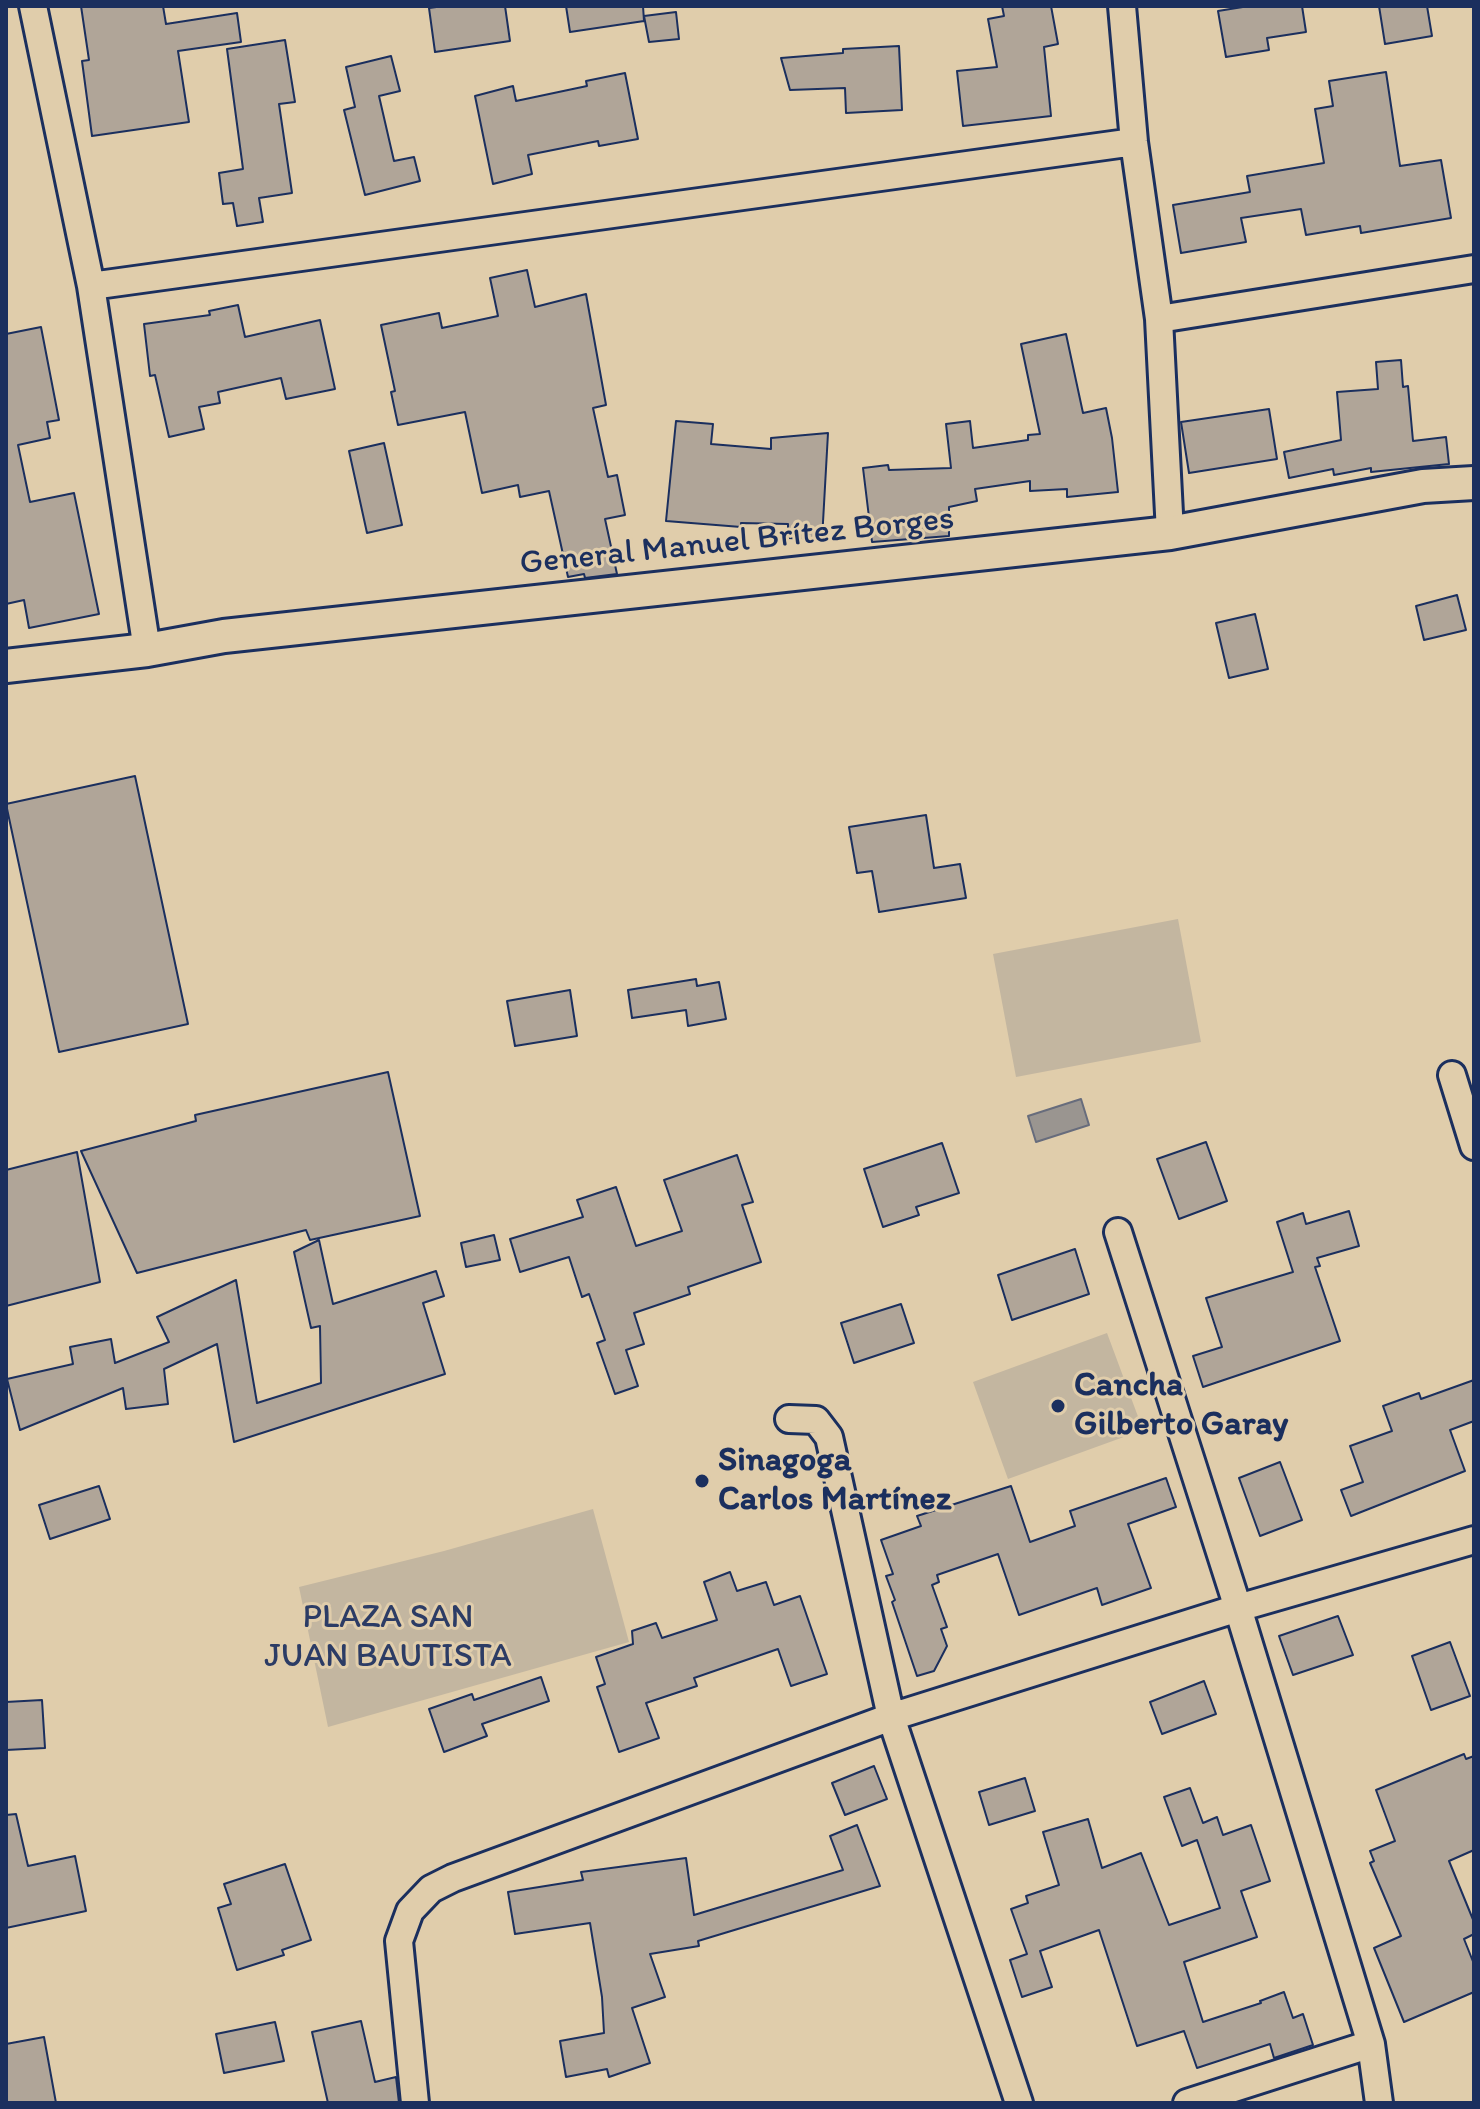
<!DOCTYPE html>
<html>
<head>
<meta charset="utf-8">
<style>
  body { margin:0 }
  #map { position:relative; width:1480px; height:2109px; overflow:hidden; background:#e0cdab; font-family:Itim,sans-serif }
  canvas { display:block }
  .frame { position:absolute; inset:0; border:8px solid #1b2f5e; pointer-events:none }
</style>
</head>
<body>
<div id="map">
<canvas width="1480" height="2109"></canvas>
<div class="frame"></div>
</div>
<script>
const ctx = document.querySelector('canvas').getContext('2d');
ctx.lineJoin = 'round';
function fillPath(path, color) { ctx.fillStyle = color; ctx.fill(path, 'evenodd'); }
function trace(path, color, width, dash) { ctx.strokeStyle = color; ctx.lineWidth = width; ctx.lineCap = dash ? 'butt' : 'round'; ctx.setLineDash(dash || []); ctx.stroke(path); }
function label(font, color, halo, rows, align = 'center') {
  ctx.font = font + ' Itim,sans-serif'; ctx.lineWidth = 6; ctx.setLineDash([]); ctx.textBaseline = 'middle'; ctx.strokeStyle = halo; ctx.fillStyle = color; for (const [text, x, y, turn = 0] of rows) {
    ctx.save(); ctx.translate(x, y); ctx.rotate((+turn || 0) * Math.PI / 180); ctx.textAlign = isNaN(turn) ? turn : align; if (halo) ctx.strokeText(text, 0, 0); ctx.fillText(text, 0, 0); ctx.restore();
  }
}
fillPath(new Path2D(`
  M1178,919L1201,1042L1016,1077L993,954Z
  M1107,1333L1143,1430L1008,1479L973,1382Z
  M593,1509L629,1642L328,1727L299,1587L444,1551Z`), '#c3b6a0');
const water = new Path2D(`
  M1081,1099L1089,1125L1036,1142L1028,1116Z`);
fillPath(water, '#9a9590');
trace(water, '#676c7c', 2);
const building = new Path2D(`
  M81,6H163L166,24L237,13L241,42L178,51L189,122L92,136L82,61L89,60Z
  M444,6H505L510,41L435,52L429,8Z
  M566,6H643L644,21L570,32Z
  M1002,6H1051L1058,44L1044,47L1051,116L963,126L957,71L997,67L988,19L1004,16Z
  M1249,6H1302L1306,32L1267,38L1269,50L1226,57L1218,11Z
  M1379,6H1427L1432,36L1385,44Z
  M676,12L679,39L649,42L644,16Z
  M285,40L295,102L279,104L292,193L259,198L263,222L237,226L233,203L223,204L219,173L243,169L227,49Z
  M899,46L902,110L846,113L845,88L790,90L781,58L843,53V49Z
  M391,56L400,91L379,96L394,161L414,157L420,181L365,195L344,110L355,107L346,67Z
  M1386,72L1400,166L1441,160L1451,218L1361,233L1360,226L1306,235L1301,209L1241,218L1246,242L1181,253L1173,205L1250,192L1247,176L1324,163L1315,109L1333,106L1329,81Z
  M625,73L638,139L599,146L598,141L528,155L532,174L493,184L475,96L513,86L516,101L587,86L586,81Z
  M527,270L535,307L586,294L606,405L593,408L608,477L617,475L625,515L605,519L617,574L585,578L584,574L568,577L549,491L520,497L518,485L482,493L465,412L398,425L391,392L395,391L381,325L439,313L442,328L498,316L490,278Z
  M238,305L245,337L320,320L335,389L286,399L281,378L218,392L220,403L199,407L204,429L169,437L155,375L150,376L144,324L210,315L209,311Z
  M41,327L59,420L47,422L50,438L18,445L30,502L74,493L99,614L29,628L24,600L6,604V334Z
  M1066,334L1083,413L1106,408L1112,438L1118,492L1067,497V489L1030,491V481L975,489L977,501L949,507V536L872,542L863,468L888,465L889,470L951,468L946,424L970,421L973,448L1028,440V435L1040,434L1021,344Z
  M1401,360L1403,387L1408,386L1413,441L1446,437L1449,464L1371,472V468L1334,475L1333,469L1289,478L1284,452L1341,440L1337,392L1378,389L1376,362Z
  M1269,409L1277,459L1189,473L1181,422Z
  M676,421L713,424L711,444L771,449V438L828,433L822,540L788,538V524L741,523V527L666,521Z
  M384,443L402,525L367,533L349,451Z
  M1457,595L1466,630L1424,640L1416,606Z
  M1255,614L1268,669L1229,678L1216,623Z
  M135,776L188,1024L59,1052L6,804Z
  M926,815L934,868L960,864L966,898L879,912L872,871L857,873L849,827Z
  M696,979L697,986L719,982L726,1019L688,1026L686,1010L632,1018L628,990Z
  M570,990L577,1036L515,1046L507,1001Z
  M388,1072L420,1216L310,1240L306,1230L137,1273L81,1151L196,1121L195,1115Z
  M1206,1142L1227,1201L1179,1219L1157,1159Z
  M942,1143L959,1193L916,1207L919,1215L883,1227L864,1169Z
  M77,1152L100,1282L6,1306V1170Z
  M737,1155L753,1202L742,1205L761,1262L688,1287L690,1294L634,1313L644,1344L626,1350L638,1386L615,1394L597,1343L605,1340L589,1294L582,1297L569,1257L520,1272L510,1239L583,1217L577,1200L616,1187L636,1246L682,1231L664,1180Z
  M1349,1211L1359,1246L1317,1258L1320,1266L1315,1267L1340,1341L1203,1387L1193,1356L1222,1347L1206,1298L1293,1272L1277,1222L1303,1213L1306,1224Z
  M494,1235L500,1260L466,1267L461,1243Z
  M319,1240L333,1304L436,1271L444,1296L423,1303L445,1374L234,1442L217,1344L164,1369L168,1404L126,1409L123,1388L20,1430L7,1379L73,1364L70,1347L111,1339L115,1363L169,1342L157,1317L236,1280L257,1403L321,1383L320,1326L311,1328L294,1252Z
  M1075,1249L1089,1294L1012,1320L998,1275Z
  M901,1304L914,1343L854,1363L841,1323Z
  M1474,1380V1421L1450,1430L1465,1471L1351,1516L1341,1490L1363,1482L1350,1446L1392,1431L1383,1406L1419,1393L1421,1399Z
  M1280,1462L1302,1520L1260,1536L1239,1478Z
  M1166,1478L1176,1507L1128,1524L1151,1588L1102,1605L1097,1588L1019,1615L998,1554L937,1575L939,1582L932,1585L947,1627L941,1629L947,1646L934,1671L917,1676L892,1602L895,1600L886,1576L893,1574L881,1540L921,1526L917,1516L1011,1486L1030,1542L1075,1526L1070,1511Z
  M99,1486L110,1519L50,1539L39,1505Z
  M730,1572L737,1591L766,1582L774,1605L800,1596L827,1674L791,1686L778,1649L694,1678L697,1686L646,1703L659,1738L619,1752L597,1687L605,1684L596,1657L633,1644L632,1631L656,1623L662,1638L717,1620L704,1582Z
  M1338,1616L1353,1655L1293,1675L1279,1636Z
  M1450,1642L1470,1696L1431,1710L1412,1656Z
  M541,1677L549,1701L482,1724L487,1736L444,1752L429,1709L472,1694L474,1700Z
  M1204,1681L1216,1714L1162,1734L1150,1702Z
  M42,1700L45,1748L6,1750V1702Z
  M1464,1754L1466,1759L1474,1756V1850L1449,1861L1474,1922V1934L1464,1939L1474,1964V1992L1404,2022L1374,1948L1401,1936L1370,1863L1374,1861L1370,1851L1395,1841L1376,1790Z
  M874,1766L887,1799L845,1815L832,1783Z
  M1025,1778L1035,1811L989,1825L979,1792Z
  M1190,1788L1203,1823L1217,1817L1223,1835L1251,1825L1270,1881L1241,1891L1257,1937L1184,1962L1203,2022L1261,2003L1260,2001L1284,1992L1293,2018L1303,2014L1313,2045L1274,2058L1270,2044L1197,2068L1184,2031L1137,2046L1099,1930L1040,1951L1052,1987L1022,1997L1010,1960L1027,1954L1011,1909L1028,1903L1026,1896L1059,1885L1043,1832L1088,1819L1102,1868L1141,1853L1169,1925L1220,1908L1197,1840L1182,1846L1164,1797Z
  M16,1814L28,1866L75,1856L86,1911L6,1928V1815Z
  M857,1825L880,1886L698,1941L699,1946L650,1954L665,1997L632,2008L650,2063L609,2077L607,2069L566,2077L560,2041L604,2033L602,1997L590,1923L515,1934L508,1892L583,1880L581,1872L686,1858L694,1915L843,1870L830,1836Z
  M285,1864L311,1940L282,1950L284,1955L237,1970L218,1908L231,1904L224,1884Z
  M361,2021L375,2082L396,2077L399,2103H328L312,2032Z
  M275,2022L284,2061L224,2073L216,2034Z
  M44,2037L56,2103H6V2044Z`);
fillPath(building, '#b0a598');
trace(building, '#1b2f5e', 2);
const minor = new Path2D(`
  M33,6L91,286L147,650
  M1122,6L1134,142L1159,319L1170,533
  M91,286L1134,142
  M1159,319L1474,269
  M1452,1075L1474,1146
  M1118,1232L1238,1608L1371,2044L1379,2103
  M789,1419L816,1420L829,1437L891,1717L1019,2103
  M415,2103L399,1941L410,1911L431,1889L453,1878L891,1717L1238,1608L1474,1540
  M1187,2103L1371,2044`);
const tertiary = new Path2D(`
  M6,666L147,650L224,636L1170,533L1423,486L1474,483`);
trace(minor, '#1b2f5e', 32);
trace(tertiary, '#1b2f5e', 38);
trace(minor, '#e0cdab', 26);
trace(tertiary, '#e0cdab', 32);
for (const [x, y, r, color] of [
  [1058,1406,8,"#1b2f5e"],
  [702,1481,8,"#1b2f5e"]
]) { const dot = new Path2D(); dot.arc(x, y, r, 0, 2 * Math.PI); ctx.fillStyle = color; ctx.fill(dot); trace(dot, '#e0cdab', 3); }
label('34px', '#1b2f5e', '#e0cdab', [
  ["General Manuel Brítez Borges",737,542,-6]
]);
label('bold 34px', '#1b2f5e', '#e0cdab', [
  ["Cancha",1074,1386],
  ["Gilberto Garay",1074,1425],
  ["Sinagoga",718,1461],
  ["Carlos Martínez",718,1500]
], 'left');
label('34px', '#2c3c65', '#e0cdab', [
  ["PLAZA SAN",388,1618],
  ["JUAN BAUTISTA",388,1657]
]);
</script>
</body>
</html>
